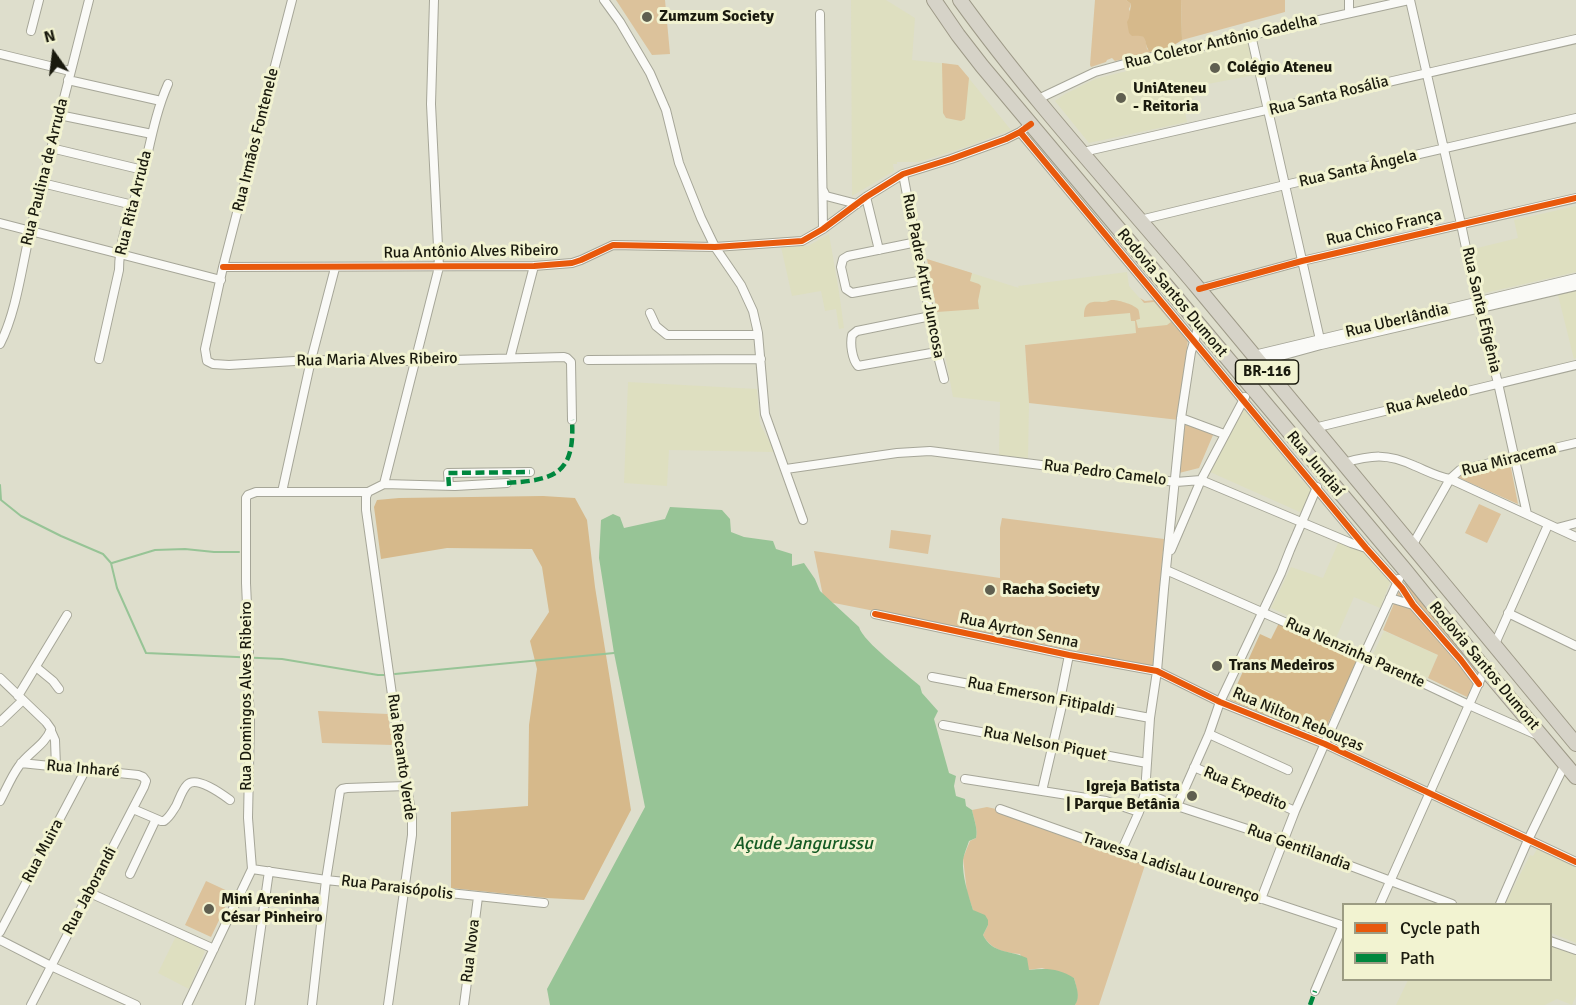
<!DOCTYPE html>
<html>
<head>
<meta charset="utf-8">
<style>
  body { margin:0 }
  #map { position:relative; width:1576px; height:1005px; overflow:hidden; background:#dedecc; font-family:Signika,sans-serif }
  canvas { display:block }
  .legend { position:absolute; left:1342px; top:903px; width:210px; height:78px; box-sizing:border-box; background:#f2f3d1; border:2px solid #9c9c83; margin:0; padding:8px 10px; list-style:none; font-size:18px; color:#1a1a0e }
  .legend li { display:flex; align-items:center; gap:12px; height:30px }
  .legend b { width:30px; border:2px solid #9c9c83 }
  .north { position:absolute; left:24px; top:24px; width:60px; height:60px; -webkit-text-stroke:4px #f2f3d1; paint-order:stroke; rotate:346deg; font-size:16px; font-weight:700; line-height:24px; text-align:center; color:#1a1a0e }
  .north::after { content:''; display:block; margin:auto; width:21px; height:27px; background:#1a1a0e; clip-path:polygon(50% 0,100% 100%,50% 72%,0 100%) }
</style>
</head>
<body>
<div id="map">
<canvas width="1576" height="1005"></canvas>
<ul class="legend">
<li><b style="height:8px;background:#e8590c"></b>Cycle path</li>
<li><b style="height:8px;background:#00873e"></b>Path</li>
</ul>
<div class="north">N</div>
</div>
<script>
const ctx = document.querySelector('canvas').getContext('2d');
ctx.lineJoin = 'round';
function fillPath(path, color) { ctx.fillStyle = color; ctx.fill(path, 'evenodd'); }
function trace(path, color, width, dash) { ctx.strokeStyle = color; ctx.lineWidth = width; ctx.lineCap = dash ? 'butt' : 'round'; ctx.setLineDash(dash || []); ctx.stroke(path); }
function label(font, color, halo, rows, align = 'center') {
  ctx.font = font + ' Signika,sans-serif'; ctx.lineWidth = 6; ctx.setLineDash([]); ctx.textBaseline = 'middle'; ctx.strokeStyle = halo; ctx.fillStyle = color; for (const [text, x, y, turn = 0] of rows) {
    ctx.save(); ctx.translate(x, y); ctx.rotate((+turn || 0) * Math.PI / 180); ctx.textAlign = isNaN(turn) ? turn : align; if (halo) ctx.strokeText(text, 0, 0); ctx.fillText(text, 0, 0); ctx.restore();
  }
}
fillPath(new Path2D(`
  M851,0H886L915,18L912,60L958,65L1011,130L966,147L919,162H897V164H893L894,171L852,196Z
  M1248,42L1255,75L1192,87L1194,98L1183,101L1187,122L1089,143L1055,101L1065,94L1095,79L1174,59Z
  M1576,206V272L1485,293L1482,290L1473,249L1518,238L1514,220Z
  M829,234L839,292L844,328L839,329L836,309L825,311L821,291L792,296L781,247L808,246Z
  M927,259L1019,288L1018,286L1127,272L1129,286L1144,303L1154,302L1175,327L1172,329L1025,345L1029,403L1028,458L999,455L1000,402L953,397Z
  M1576,291V358L1574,359L1558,295Z
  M628,382L757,389L760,424L775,452L669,450L667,486L624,483Z
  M1244,405L1295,466L1294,469L1301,473L1299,479L1313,487L1302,513L1210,472L1238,412Z
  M1339,541L1366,553L1390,582L1380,608L1354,597L1336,638L1271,608L1291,567L1323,578Z
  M1384,631L1438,655L1428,678L1373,654Z
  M1537,849L1576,867V943L1551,933L1550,904H1505L1530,855L1533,856Z
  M176,936L205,951L189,989L158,973Z
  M1551,946L1576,955V996L1572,1005L1557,999L1545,1005H1396L1408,980H1550Z`), '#dedfc0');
fillPath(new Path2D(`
  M616,0H665L670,54L652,55Z
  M1095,0H1126L1131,4L1129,9L1140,35L1145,37L1147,49L1152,52L1115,61L1112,58L1107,60L1106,62L1091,67L1090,65Z
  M1181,0H1285V12L1182,40Z
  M942,63L958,65L969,78L965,119L961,121L946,118L943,113Z
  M927,259L972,273L970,281L979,284L981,286L978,301L979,309L937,312Z
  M1140,298L1145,301L1155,300L1188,339L1179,420L1029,403L1025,345L1136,333L1135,321H1131L1130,313L1084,317C1084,313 1084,307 1088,304C1092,301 1098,302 1102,302C1106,302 1108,301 1111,300C1117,299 1135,305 1138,309C1139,310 1140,318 1140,319L1136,320L1138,328L1167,325L1171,322L1154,302L1144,303Z
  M1187,422L1213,435L1199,468L1179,473L1184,424Z
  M1510,463L1518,504L1459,478L1460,475Z
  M1479,504L1501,514L1487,543L1465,533Z
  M1002,518L1164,539L1153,666L824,601L814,551L1000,578V528Z
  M891,530L931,535L928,554L889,548Z
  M1406,583L1475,667C1476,679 1475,688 1467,697L1428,678L1438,655L1383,630L1402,584Z
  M318,711L388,714L393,745L322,743Z
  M987,807L996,809L1145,865L1099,1005H1075C1080,997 1076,986 1074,978L1042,968L1028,970L1020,954C1005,953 990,949 983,935L988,925L973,910L967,892L963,858L970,841L976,838C978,829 974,820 972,810Z
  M206,881L232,893L211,937L185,925Z`), '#dcc29b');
fillPath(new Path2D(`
  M1126,0H1181L1182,40L1171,47L1152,52L1149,51C1142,39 1150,35 1132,36L1129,33L1127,22L1129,18L1131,4Z
  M543,496L575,498L587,520L595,587L631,810L584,900L547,898L451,888V812L528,806L529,725L537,669L530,641L549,612L542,567L532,549L447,548L381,559L374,507L377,500L399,498Z
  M1279,623L1358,660L1321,738L1230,700L1260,634L1271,639Z`), '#d6b98b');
fillPath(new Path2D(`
  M670,507L722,510L730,519L731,532L744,537L773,541L776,549L792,554V566L804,563L815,579L820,591L859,627C863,642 907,674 920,686L922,693L938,711L934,719L949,773L956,776L954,786L956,796L965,799L966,806L972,810C974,820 978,829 976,838L969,841C967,847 964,854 963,860C962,876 968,894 973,910L985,915L988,920V925L983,935C992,954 1011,950 1027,958L1029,970C1045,968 1059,968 1074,978C1076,986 1081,997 1075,1005H550L547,989L645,807L614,653L599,558L601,520L613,514L620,517L624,528L665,519Z`), '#97c496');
trace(new Path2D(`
  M0,485L1,500L21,516L61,536L103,554L111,563L117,588L146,653L282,659L378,675H384
  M112,563L155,550L185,549L214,552H239
  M395,674L614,653`), '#97c496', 2);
const street = new Path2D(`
  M292,0L223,267L205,349L207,361L213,364L229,365L311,360L415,361L564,357L567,358L571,362L572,420
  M604,0L620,22L650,73L666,110L679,163L701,218L715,247L741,285L753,311L758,333L765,414L803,520
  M1349,0V13
  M1410,0L1461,224L1479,310L1498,383L1527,514
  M820,14L823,229
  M31,31L39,0
  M1251,35L1321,344
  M0,54L70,71
  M68,80L161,101
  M1038,99L1095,72L1135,61L1409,0
  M59,115L152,134
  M1020,132L1366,548L1402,588L1413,605L1461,660L1479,684
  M51,148L143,170
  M1083,152L1576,39
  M903,174L937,352L944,379
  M42,183L133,205
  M823,190L826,196L857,204
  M866,197L879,250
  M1140,220L1285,185L1576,118
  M0,223L221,280
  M917,242L848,256L843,259L841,267L846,289L852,293L924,280
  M223,267L534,266L572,263L581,260L613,245L715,247L802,241L823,229L866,197L903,174L951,159L1006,139L1020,132L1031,124
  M1199,289L1302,261L1576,198
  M650,313L656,326L667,335H758
  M931,316L857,331L852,335C850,344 852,359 858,366L937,352
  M0,344C17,311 22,264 31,228C50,152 69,76 89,0
  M1254,355L1576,278
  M510,358L534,266
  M99,359L119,270C119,236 135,202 144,169C151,140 156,111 168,84
  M588,360L761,359
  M1259,362L1321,345L1576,286
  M1181,418L1224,434
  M1314,428L1576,365
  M1343,463C1372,455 1387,453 1415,466C1427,471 1438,477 1450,479L1576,537
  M786,469L897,453L930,451L1176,482L1201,480L1351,543L1366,548
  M384,484L439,267L431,104L434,0
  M449,486L448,473L530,472
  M282,492L311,360L335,268
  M1557,528L1576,523
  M1412,546L1450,479L1460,470L1576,443
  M1171,550L1201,480L1245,397
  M1166,570L1414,679L1469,705L1537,735
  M1390,598L1413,605
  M1508,613L1576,646
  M875,614L1069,655L1157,671L1220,702L1325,744L1576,862
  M1494,646L1548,525
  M36,667L53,681L59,689
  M932,677L1150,718
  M0,678L46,722L51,729C46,744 28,753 19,766C11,777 6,790 0,801
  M18,696L67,615
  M1060,700L1069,655
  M0,722L23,700
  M943,725L1147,763
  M51,731L55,740L56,767
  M1209,734L1288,770
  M21,763L138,775L143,777L146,781L144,787L31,1005
  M1194,767L1295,811
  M965,779L1106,801L1139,812
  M1042,791L1063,701
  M1145,793L1177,806L1284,841L1452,904
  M1177,806L1209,734L1220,702L1281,573L1290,550L1317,487
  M133,809L161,821H164C170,817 172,812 176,806C179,800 182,790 187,785C196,775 222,794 230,800
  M1000,809L1121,852L1344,926
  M1121,852L1139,812L1145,793L1150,718L1157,671L1164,589L1181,418L1191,352L1199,325
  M252,869L326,880L544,903
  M130,874L156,819
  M90,893L214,949
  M1261,899L1295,811L1363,657L1399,579
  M1380,904L1485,669
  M1500,904L1528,840L1565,764
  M0,932L86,769
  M0,940L51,966L136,1005
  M1550,941L1576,950
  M1315,991L1343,925
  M187,1005L252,869L248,818L250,720L248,680L249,651L246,583V498L248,495L256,492H368
  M250,1005L269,871
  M312,1005L326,880L340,791L342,789L347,788L406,786
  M388,1005L412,835V817L397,730L366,510V497L368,492L384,484L455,486L507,483
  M464,1005L478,897`);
const highway = new Path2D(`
  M934,0L958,35L982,66L1405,570L1485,669L1576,777
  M960,0C1033,101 1118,193 1198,288C1325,439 1450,592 1576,744`);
trace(street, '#a6a698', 10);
trace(highway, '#9e9a88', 16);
trace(street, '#fafaf7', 8);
trace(highway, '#d6d3c8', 14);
trace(new Path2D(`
  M507,483C556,480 575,473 572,420
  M449,486L448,473L530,472
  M1310,1005L1315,991`), '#00873e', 4.5, [9, 4.5]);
trace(new Path2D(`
  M1020,132L1366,548L1402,588L1413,605L1461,660L1479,684
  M223,267L534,266L572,263L581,260L613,245L715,247L802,241L823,229L866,197L903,174L951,159L1006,139L1020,132L1031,124
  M1199,289L1302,261L1576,198
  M875,614L1069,655L1157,671L1220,702L1325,744L1576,862`), '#e8590c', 6);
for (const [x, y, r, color] of [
  [647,17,6,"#5f5f50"],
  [1215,68,6,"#5f5f50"],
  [1121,98,6,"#5f5f50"],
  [990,590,6,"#5f5f50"],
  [1217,666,6,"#5f5f50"],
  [1192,796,6,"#5f5f50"],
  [209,909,6,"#5f5f50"]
]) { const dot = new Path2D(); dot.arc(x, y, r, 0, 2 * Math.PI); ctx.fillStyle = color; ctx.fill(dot); trace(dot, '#f2f3d1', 2); }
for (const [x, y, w] of [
  [1267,372,63]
]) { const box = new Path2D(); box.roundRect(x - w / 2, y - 12, w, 24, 4.5); ctx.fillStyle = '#f2f3d1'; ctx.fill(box); trace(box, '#1a1a0e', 1.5); }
label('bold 15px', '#1a1a0e', null, [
  ["BR-116",1267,372]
]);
label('bold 16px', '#1a1a0e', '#f2f3d1', [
  ["Zumzum Society",659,17],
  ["Colégio Ateneu",1227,68],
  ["UniAteneu",1133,89],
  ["- Reitoria",1133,107],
  ["Racha Society",1002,590],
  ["Trans Medeiros",1229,666],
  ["Igreja Batista",1180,787,"right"],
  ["| Parque Betânia",1180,805,"right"],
  ["Mini Areninha",221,900],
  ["César Pinheiro",221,918]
], 'left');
label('16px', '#1a1a0e', '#f2f3d1', [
  ["Rua Coletor Antônio Gadelha",1221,42,-13],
  ["Rua Santa Rosália",1329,96,-14],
  ["Rua Irmãos Fontenele",256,140,-76],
  ["Rua Santa Ângela",1358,169,-13],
  ["Rua Paulina de Arruda",45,172,-76],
  ["Rua Rita Arruda",134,203,-76],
  ["Rua Chico França",1384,228,-13],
  ["Rua Antônio Alves Ribeiro",471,252,-1],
  ["Rua Padre Artur Juncosa",923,276,79],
  ["Rodovia Santos Dumont",1172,293,50],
  ["Rua Santa Efigênia",1481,310,77],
  ["Rua Uberlândia",1397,321,-13],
  ["Rua Maria Alves Ribeiro",377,360,-1],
  ["Rua Aveledo",1427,400,-14],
  ["Rua Miracema",1509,460,-14],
  ["Rua Jundiaí",1315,464,50],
  ["Rua Pedro Camelo",1105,473,7],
  ["Rua Ayrton Senna",1019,631,12],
  ["Rua Nenzinha Parente",1355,653,24],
  ["Rodovia Santos Dumont",1484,666,50],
  ["Rua Domingos Alves Ribeiro",247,696,-90],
  ["Rua Emerson Fitipaldi",1041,697,11],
  ["Rua Nilton Rebouças",1298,720,23],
  ["Rua Nelson Piquet",1045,744,11],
  ["Rua Recanto Verde",401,757,82],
  ["Rua Inharé",83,769,5],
  ["Rua Expedito",1245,789,23],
  ["Rua Gentilandia",1299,848,20],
  ["Rua Muira",43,851,-62],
  ["Travessa Ladislau Lourenço",1171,868,19],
  ["Rua Paraisópolis",397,888,7],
  ["Rua Jaborandi",90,891,-62],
  ["Rua Nova",471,951,-83]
]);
label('italic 18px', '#145b24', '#f2f3d1', [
  ["Açude Jangurussu",803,844]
]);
</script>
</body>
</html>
